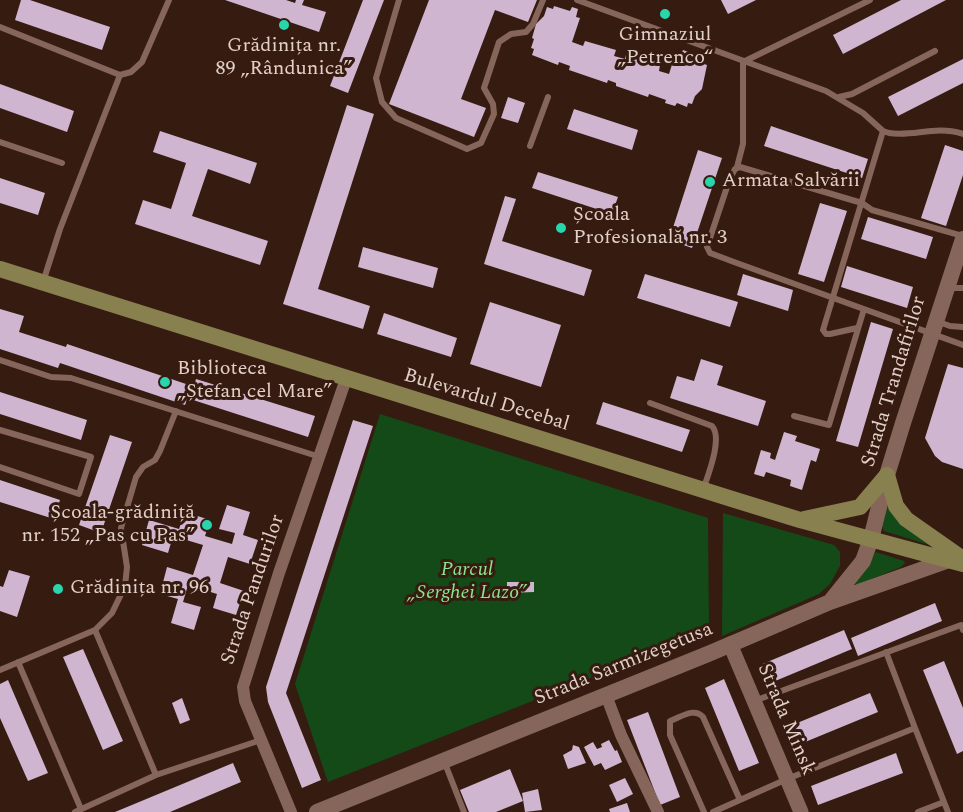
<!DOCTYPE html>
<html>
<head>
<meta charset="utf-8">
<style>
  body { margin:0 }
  canvas { display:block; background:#361b11 }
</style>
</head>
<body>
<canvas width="963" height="812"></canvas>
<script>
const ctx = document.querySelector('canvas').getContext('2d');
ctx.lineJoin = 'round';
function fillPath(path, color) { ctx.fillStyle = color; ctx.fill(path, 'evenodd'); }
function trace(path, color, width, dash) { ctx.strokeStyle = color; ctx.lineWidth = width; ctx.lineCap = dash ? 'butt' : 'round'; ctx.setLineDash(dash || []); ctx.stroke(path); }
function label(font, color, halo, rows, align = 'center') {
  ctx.font = font + ' Spectral,serif'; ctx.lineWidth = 6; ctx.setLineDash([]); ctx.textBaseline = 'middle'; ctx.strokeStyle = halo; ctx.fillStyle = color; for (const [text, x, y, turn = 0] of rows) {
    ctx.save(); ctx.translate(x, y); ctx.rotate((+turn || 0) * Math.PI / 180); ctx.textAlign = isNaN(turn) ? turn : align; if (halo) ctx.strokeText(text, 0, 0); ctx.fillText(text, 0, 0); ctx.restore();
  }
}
fillPath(new Path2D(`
  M380,414L708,518L709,631L328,782L295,684Z
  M886,503L933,546L884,531L882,526Z
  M723,513L834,545L840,552V566L830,584L819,594L722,636Z
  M876,552L904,561L905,563L901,567L859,584H853Z`), '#134a17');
fillPath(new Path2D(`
  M21,0H30L110,27L102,50L15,20Z
  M225,0H286L295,3L296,0H304L302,5L326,12L319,32Z
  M363,0H384L348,93L330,86Z
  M429,0H537L528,22L495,10L461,99L486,108L474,137L389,104Z
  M721,0H756L728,14Z
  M901,0H946L843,54L833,35Z
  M554,6L570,11L572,7L578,9L576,17L580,18L572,42L583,46L585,41L616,50L614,56L625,59L626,55L660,65L659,71L669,74L675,55L680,56L683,50L706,59L704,64L707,65L702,89L695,96L692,104L688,103L687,107L677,103L675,106L665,103L666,100L649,94L648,97L616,86V83L608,80L607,83L569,70L570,66L559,62L558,65L532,55L534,49L531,48L534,39L532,38L536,24L544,16L547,7L553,9Z
  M963,59V83L898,116L888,97Z
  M0,84L74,111L67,132L0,108Z
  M508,97L525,103L518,123L501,118Z
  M347,105L374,114L318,289L370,306L363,329L283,304Z
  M574,109L638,130L632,150L567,129Z
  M771,126L868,159L862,178L764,146Z
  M160,131L257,163L250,184L208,169L192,216L268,241L260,265L135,224L143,200L171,209L186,163L153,152Z
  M945,145L963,151V175L946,226L921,218Z
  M698,150L722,158L692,248L669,240Z
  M538,172L618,197L612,214L532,188Z
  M0,178L45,193L38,215L0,203Z
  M505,196L516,199L502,241L592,270L584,296L484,264Z
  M820,203L847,211L824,282L798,274Z
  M868,217L933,237L926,259L861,239Z
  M363,247L438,268L433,288L358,267Z
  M847,266L913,287L907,308L841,287Z
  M645,274L738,302L730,327L637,298Z
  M743,274L793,290L788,311L737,295Z
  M490,302L561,325L541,387L470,364Z
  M0,309L24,316L19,332L66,347L67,344L192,386L185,405L60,363L58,368L0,349Z
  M384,313L457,338L451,357L377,334Z
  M871,322L893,329L858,447L836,441Z
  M701,359L723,366L717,385L766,401L758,426L670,398L677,376L694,381Z
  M948,364L963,368V469L942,462L935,456L925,438Z
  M196,379L315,416L308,437L190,399Z
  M0,392L87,420L81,440L0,414Z
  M603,402L690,430L682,452L596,424Z
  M353,420L373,426L286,693L321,780L302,788L268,702L266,687Z
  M784,432L797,436L795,441L820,449L816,462L811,460L802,490L790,486L791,480L766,472L764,477L754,474L761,450L771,453L770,458L775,460Z
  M110,435L132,442L101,533L79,525Z
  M0,480L60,500L54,519L0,502Z
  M227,505L250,512L243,535L258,540L250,564L228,557L220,583L244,591L236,615L213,608L217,594L188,585L183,602L201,607L194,630L171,623L178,599L160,594L167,567L193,575L203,545L173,536L168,553L142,545L149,520L179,529L185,512L210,520L205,536L232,544L235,533L219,529Z
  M9,570L30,576L17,617L0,611V586L3,587Z
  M507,582H534V592L507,593Z
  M935,603L942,621L858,656L851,638Z
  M844,630L852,649L768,684L760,665Z
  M83,649L123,741L103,750L63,657Z
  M944,661L963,708V751L957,754L923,670Z
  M724,679L759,763L739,771L705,688Z
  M8,680L48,773L28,781L0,718V684Z
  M870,693L878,712L793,747L785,728Z
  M182,698L190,720L180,724L172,703Z
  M648,712L680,797L660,805L627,720Z
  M609,740L615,751L617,750L622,762L605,770L601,763L594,766L584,747L593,742L597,749L602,747L601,744Z
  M573,745L579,747L586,763L568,769L563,755L572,750Z
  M896,753L903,773L818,805L811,786Z
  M233,763L241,782L170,812H115Z
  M510,769L523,801L496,812H469L460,790Z
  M625,778L633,794L617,802L609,785Z
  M538,789L542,810L525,812L522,793Z
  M627,803L630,812H610L609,809Z`), '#cfb5cf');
trace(new Path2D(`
  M399,0L376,78L382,102L396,118L467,149L481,143L494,114L493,104L484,88L499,42L511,34L526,32L533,24L543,0
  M577,0L826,91L863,113L883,131L889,133C914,137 935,125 963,134
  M0,27L120,75L60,229L43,282
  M120,75L131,72L142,62L169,0
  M839,97L852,94L935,51
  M0,142L62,163
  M530,146L548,97
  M737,167L743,144V62L870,0
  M963,236L872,210L862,203L740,167L735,169L730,178L707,247L710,253L734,262L963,345
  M949,288H963
  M936,321L950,326L963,327
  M857,328L830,334H826L823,330L883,131
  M0,360L51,377L71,378L320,457
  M650,403L712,426C723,438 708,475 703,490
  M794,416L829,425L864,309
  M0,430L91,457L79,494L0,467
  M95,630L112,613L125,586L127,567L121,528L136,477L143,467L155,460L160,451L176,411
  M886,652L915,728
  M18,662L81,809
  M0,670L95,630L156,775L261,740
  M754,701L961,625L963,630
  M444,761L464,812
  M75,812L156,775
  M704,812L670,735V721C681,717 694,707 703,717L740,800
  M713,812L787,779L915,728L944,802
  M918,812L944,802L948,812`), '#86665a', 6);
trace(new Path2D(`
  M606,695L621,735L658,812
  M291,812L245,701L243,687L279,573L346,379`), '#86665a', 12);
trace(new Path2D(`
  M730,644L801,812`), '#86665a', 15);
trace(new Path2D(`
  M830,602L863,561L871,539L887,475L903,423L963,239
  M317,812L708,654L830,602L949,560`), '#86665a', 16);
trace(new Path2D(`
  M0,269L732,499L800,520L963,564
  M887,475L896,506L906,519L963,559
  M804,519L860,507L887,475`), '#898050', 16);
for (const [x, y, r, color] of [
  [665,14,6,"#28d5ad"],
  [284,25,6,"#28d5ad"],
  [710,182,6,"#28d5ad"],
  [561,228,6,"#28d5ad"],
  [165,382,6,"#28d5ad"],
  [207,525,6,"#28d5ad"],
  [58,589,6,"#28d5ad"]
]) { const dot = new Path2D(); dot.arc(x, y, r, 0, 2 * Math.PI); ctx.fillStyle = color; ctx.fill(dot); trace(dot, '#361b11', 2); }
label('20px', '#e2cfc8', '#361b11', [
  ["Gimnaziul",665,36,"center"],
  ["„Petrenco“",665,59,"center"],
  ["Grădinița nr.",284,47,"center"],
  ["89 „Rândunica”",284,70,"center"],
  ["Armata Salvării",722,182],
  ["Școala",573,216],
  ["Profesională nr. 3",573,239],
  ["Biblioteca",177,370],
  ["„Ștefan cel Mare”",177,393],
  ["Școala-grădiniță",195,514,"right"],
  ["nr. 152 „Pas cu Pas”",195,537,"right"],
  ["Grădinița nr. 96",70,589]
], 'left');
label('20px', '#e2cfc8', '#361b11', [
  ["Strada Trandafirilor",895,382,-73],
  ["Bulevardul Decebal",486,401,17],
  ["Strada Pandurilor",254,590,-71],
  ["Strada Sarmizegetusa",624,665,-22],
  ["Strada Minsk",785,720,67]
]);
label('italic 20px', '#8de58e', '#361b11', [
  ["Parcul",467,571],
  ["„Serghei Lazo”",467,594]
]);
</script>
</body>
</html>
